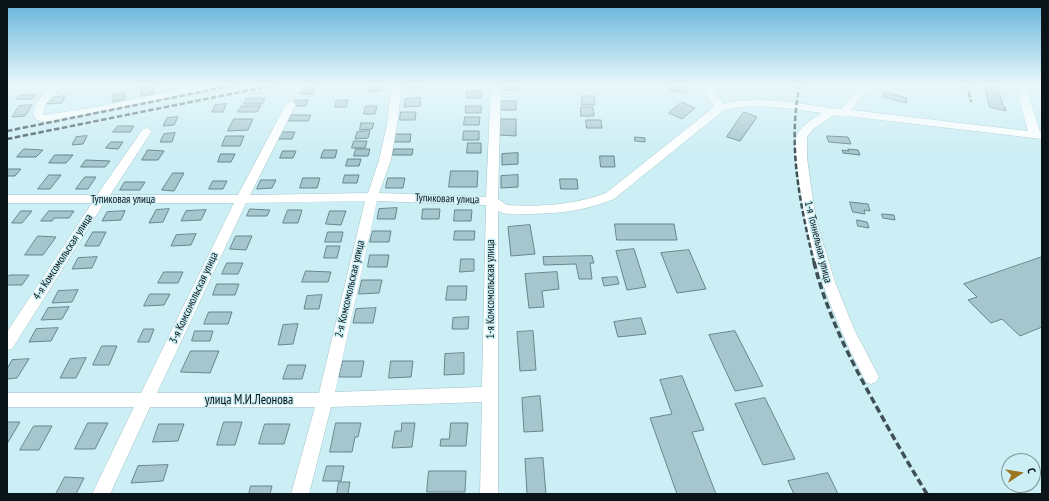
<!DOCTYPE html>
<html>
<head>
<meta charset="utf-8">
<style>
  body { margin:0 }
  #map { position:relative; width:1049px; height:501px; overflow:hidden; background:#cceef5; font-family:"PT Sans Narrow",sans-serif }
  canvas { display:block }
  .frame { position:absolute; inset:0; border:8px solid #081417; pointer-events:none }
  .north { position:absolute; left:1001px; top:453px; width:40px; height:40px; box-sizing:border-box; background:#cceef5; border:1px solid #7e979c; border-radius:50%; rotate:78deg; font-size:11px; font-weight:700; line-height:16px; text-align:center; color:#081417 }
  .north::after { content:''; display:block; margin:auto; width:14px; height:18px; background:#9b7520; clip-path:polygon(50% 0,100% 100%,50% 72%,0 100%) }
</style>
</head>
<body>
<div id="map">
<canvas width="1049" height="501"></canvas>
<div class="frame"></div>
<div class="north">С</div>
</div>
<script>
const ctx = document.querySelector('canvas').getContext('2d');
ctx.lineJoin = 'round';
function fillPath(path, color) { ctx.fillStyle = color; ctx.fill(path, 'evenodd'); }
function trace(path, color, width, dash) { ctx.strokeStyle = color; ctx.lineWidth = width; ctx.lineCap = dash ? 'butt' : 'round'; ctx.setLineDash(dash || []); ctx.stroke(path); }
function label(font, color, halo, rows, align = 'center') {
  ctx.font = font + ' "PT Sans Narrow",sans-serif'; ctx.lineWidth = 3; ctx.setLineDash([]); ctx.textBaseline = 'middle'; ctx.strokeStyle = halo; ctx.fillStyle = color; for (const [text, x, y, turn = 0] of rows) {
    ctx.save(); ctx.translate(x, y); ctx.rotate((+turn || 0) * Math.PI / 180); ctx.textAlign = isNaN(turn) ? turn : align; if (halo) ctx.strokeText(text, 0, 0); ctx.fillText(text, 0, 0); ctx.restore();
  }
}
const building = new Path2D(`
  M409,84H423L422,88H408Z
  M503,84H519V90H502Z
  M671,84L688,86L687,93L670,91Z
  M984,84H997L1003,106L1005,107L1006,111L990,107Z
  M153,85L154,93L141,96V88Z
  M371,85H383L381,91H369Z
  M304,88H315L313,94H301Z
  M467,91H482L481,98H467Z
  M125,92V99L113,102V95Z
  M885,92L907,98L906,103L883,97Z
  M20,95H36L32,99H16Z
  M65,96L62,103L47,104L50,98Z
  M582,96H594L595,105H582Z
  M247,98H265L262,104H244Z
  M421,98L420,106L404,107L405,99Z
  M296,100H308L306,106H294Z
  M337,100H348L346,107H335Z
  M501,101H516V110H501Z
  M682,102L695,108L682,119L669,113Z
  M226,104L223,112H212L215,105Z
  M32,105L25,116L12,117L19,106Z
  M242,106H261L257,112H238Z
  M366,106H377L375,114H364Z
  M466,106H481V113H466Z
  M581,107H593L594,116H581Z
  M401,112H416L415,120H400Z
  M744,112L757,117L740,141L727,137Z
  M291,115H311L308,121H288Z
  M178,117L174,125L163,126L167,118Z
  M465,117H480L479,125H464Z
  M234,119H253L248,130L228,131Z
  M501,119H516V136L499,135Z
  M586,120H601L602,128H587Z
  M361,123H374L372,129L360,130Z
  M118,126H134L130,132H113Z
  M370,131L368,138L355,139L357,132Z
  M464,131H479V140H463Z
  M282,132H295L292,139H279Z
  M175,133L172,142H160L164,134Z
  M396,134H411L410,142H394Z
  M87,136L83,144L72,145L76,137Z
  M226,136H244L240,146H222Z
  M827,136L848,137L851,144L829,142Z
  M635,137L645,138V142L635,141Z
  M354,141H367L365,148H352Z
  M111,142H123L118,149L106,148Z
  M468,143H481V153H467Z
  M24,149L43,150L36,157H17Z
  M356,149H370L368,156H354Z
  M394,149H413L412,155H393Z
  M848,149L858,150L860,155L843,153L842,150L849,151Z
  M148,150L164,151L158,160H142Z
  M324,150H337L335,158H321Z
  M283,151H296L293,158H280Z
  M518,153V164L502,165V154Z
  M221,154H235L231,162H218Z
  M55,155H73L66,163H49Z
  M600,156H614L615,167H601Z
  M348,159H361L359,166H346Z
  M86,160L110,161L105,167H81Z
  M7,169H21L15,176H7Z
  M451,171H478L477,187H449Z
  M173,173H184L174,191L162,190Z
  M49,175H61L50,189H38Z
  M345,175H359L357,183H343Z
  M518,175V187L501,188V176Z
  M85,177H96L88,189H76Z
  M303,178H320L317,188H300Z
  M388,178H405L403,188H386Z
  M560,179H577L578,189H561Z
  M261,180H276L272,188L257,189Z
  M213,181H227L223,189H209Z
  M125,182H145L140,190H120Z
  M850,202L868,204L870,211L864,210L865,214L853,212Z
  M397,208L395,219H377L379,209Z
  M169,209L163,222L149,223L156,210Z
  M250,209L270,210L267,216H247Z
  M423,209H440L439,219H422Z
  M206,210L201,220L181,221L186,211Z
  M288,210H302L298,223H283Z
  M455,210H472L471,221H454Z
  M21,211H32L22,223H12Z
  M49,211H74L69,218H54L52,221H41Z
  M125,211L121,220L102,221L107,212Z
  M330,211H346L341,225L326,224Z
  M882,214L894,215L895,220L883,218Z
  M857,220L867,222L869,228L858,226Z
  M615,224H674L677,240H617Z
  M530,225L535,254L511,256L508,227Z
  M373,231H391L389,242H370Z
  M455,231H475L474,240H454Z
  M93,232H106L99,246H85Z
  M328,232H343L341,242H325Z
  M196,234L191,245L171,246L176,235Z
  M38,236L56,237L43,255H25Z
  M236,236H252L246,250L230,249Z
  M327,246H340L337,258H324Z
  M634,249L646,287L627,290L616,251Z
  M689,250L706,289L677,293L661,253Z
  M370,255H389L387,267H368Z
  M592,256L594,263H590L592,279H579L576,264L544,265L543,257Z
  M97,257L92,268L72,269L78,258Z
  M1042,257V327L1020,336L1002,319L991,323L968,300L977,297L964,284Z
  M461,259H474V271L460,272Z
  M227,263H243L238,274H222Z
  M306,271L331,272L328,282H302Z
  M164,272H183L178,283H158Z
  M557,272L559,289L542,291L544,307L529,308L525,274Z
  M10,275H29L22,285H7V277Z
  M617,277L619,284L604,286L602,278Z
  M362,280H382L379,293L359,294Z
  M217,284H239L235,295H213Z
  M448,286H467L466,300H446Z
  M78,290L72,302L52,303L58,291Z
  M150,294H170L164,305L144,306Z
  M322,295L319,309H304L307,296Z
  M69,307L62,319L41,320L48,308Z
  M376,308L373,323H353L356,309Z
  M209,312H232L228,324H204Z
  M469,317L468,329H452L453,318Z
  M641,318L646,334L618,337L614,322Z
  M298,324L293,344L278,345L283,325Z
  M58,328L51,341L29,342L36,329Z
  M144,329H154L149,342H138Z
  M195,331H213L210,341H192Z
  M533,331L536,370L520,371L517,332Z
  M735,331L763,386L735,391L709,335Z
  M102,346H117L109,365H93Z
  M191,351H219L210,373L181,372Z
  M464,353V374L444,375L445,354Z
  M86,358L76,378H60L70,359Z
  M29,359L17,378L7,379V369L12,360Z
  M343,361H364L361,377H339Z
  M391,361H413L411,377L389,378Z
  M288,365H306L302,379H283Z
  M682,376L704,430L692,432L716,494H677L650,418L672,414L660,380Z
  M540,396L543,431L524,432L522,398Z
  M765,398L795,459L763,465L735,404Z
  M7,422H20L7,444Z
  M224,422H242L235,445H217Z
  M88,423H108L95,449H75Z
  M336,423H361L358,437H355L352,452H330Z
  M402,423H415L412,447L392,448L395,431H401Z
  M451,423H468L466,446H440L441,439H449Z
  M159,424H184L178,441L153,442Z
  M265,424H290L284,444H259Z
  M34,426H52L39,450H20Z
  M543,458L546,494H527L525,459Z
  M168,465L163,481L131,483L138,466Z
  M327,466H344L341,481H323Z
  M429,471H466L465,492H427Z
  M828,473L838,494H794L788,481Z
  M65,477L84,478L76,494H56Z
  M339,482H350L348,494H337Z
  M251,486H272L270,494H249Z`);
fillPath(building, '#a5c6cd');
trace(building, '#67868d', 1);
const street = new Path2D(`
  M52,84H63L46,104L43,114L44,115L97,107L205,84H225L220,87L48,122L37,120L33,114L36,103Z
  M392,84H402L397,125L391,160L379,193L486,197L491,84H501L498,199L507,205C540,207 574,205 606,193L714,107L700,84H710L723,104C761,94 803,105 841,109L862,84H872L851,110L1028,131L1015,84H1025L1040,132L1042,133V139L847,116L843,117L834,115L813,129L807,137V158L814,207L820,233L835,282L854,329L879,377L876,382L871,384L866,382C832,316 805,248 798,174C796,162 792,147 797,135C802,125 813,119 822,113C790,109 756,102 724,110L614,199C583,211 564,213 532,214C521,214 508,216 498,211V494H480L482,402L331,407L309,494H291L315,407H150L110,494H92L134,407H7V393H141L234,203H104L12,349L7,350V332L92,203H7V195H97L143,129L147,128L152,131L110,195H238L286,104L291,101L296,104L250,195L368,193L379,160L387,125ZM365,201L319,393H157L246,203ZM377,201L486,205L482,387L335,392Z`);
trace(street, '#a3c4cb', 1);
fillPath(street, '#fff');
trace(new Path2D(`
  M800,84C787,144 800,204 814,263
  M967,84L971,102
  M7,131L240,84
  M7,139L280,84`), '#3e5054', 2.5, [5.5, 2.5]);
trace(new Path2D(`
  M814,262C826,312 850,359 875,404C892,435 909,465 927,494`), '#3e5054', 3.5, [7, 3.5]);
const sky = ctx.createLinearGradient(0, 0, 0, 154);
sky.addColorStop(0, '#63b3db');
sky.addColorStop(0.55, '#e8f7fa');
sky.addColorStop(1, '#e8f7fa00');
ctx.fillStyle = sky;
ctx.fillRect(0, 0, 1049, 154);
label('11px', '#081417', '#cceef5', [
  ["Тупиковая улица",447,199,2],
  ["Тупиковая улица",123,200],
  ["1-я Тоннельная улица",818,242,76],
  ["4-я Комсомольская улица",63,257,-57],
  ["2-я Комсомольская улица",350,289,-77],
  ["1-я Комсомольская улица",491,289,-90],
  ["3-я Комсомольская улица",194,298,-65]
]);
label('13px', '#081417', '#cceef5', [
  ["улица М.И.Леонова",249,400]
]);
</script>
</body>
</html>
